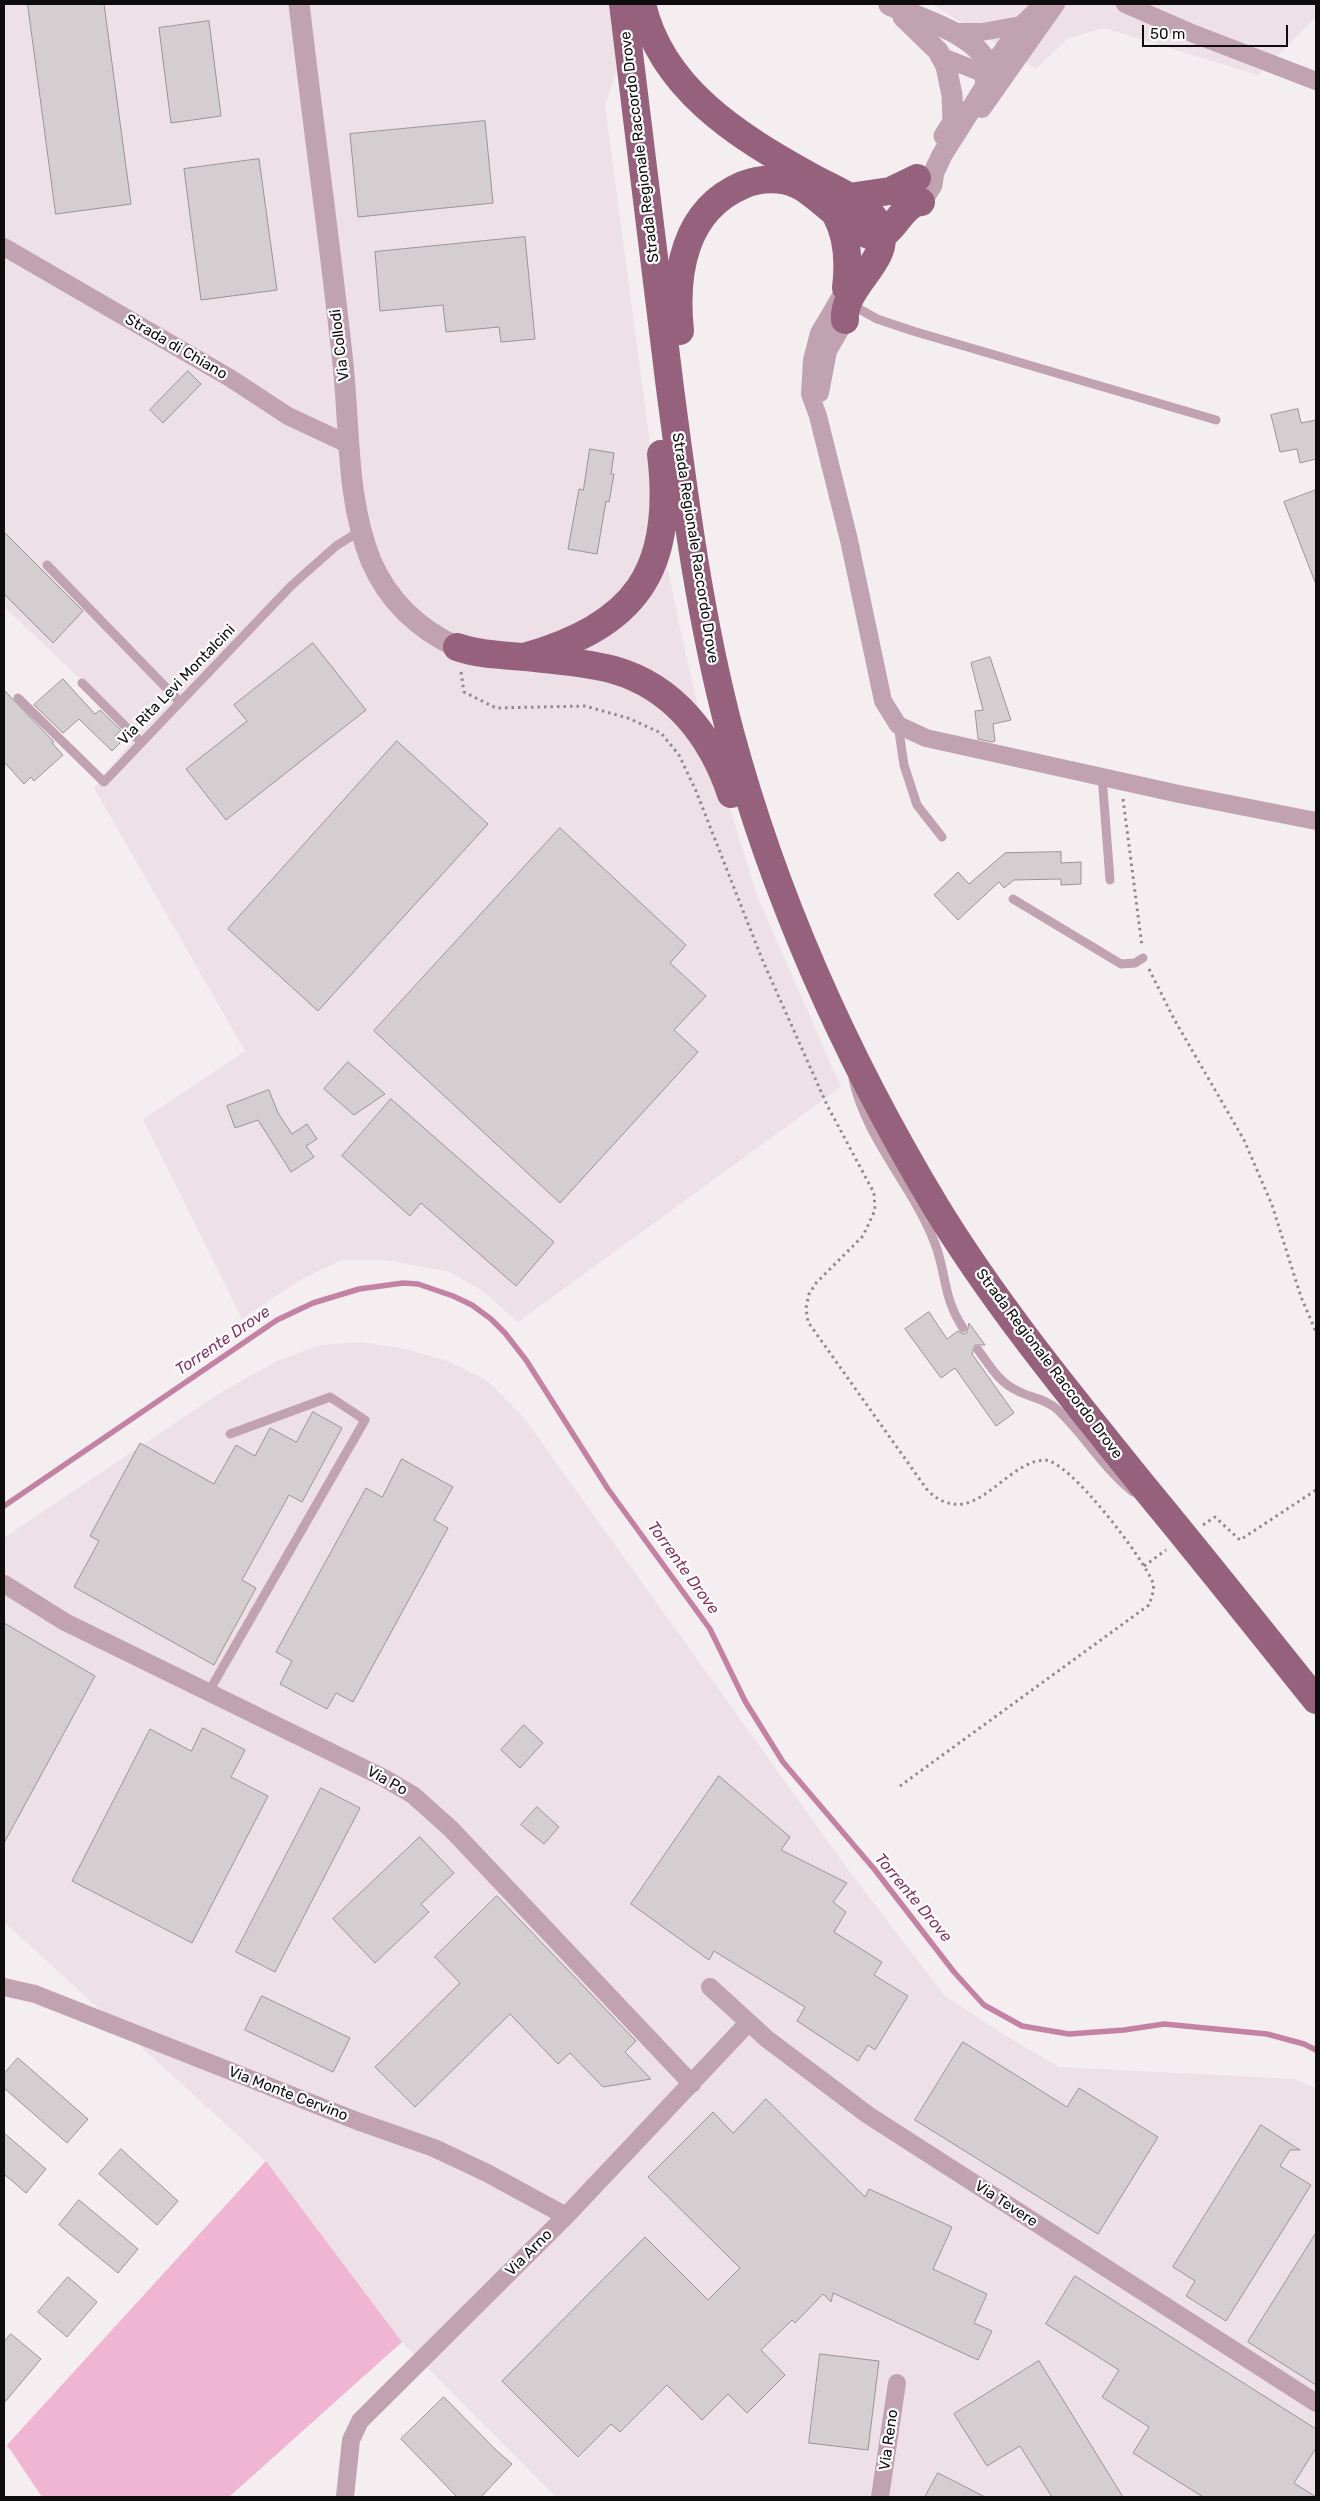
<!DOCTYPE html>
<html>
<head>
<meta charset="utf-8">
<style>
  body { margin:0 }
  #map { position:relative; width:1320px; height:2501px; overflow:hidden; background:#f5eef1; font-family:Rubik,sans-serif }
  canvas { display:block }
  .frame { position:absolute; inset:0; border:5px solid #0f0c0d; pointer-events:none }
  .scale { position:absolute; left:1142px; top:25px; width:146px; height:22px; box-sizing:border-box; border:2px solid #0f0c0d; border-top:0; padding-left:6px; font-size:15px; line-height:18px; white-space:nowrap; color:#0f0c0d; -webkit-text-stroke:4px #fefdfd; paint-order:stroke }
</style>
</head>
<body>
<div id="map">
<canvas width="1320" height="2501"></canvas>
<div class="frame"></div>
<div class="scale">50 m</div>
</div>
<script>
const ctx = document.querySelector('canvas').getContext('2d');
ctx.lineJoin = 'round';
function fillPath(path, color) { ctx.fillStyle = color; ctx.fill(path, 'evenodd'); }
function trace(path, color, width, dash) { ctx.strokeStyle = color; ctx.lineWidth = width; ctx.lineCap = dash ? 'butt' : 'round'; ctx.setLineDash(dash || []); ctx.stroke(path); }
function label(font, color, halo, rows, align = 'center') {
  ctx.font = font + ' Rubik,sans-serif'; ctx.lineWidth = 4.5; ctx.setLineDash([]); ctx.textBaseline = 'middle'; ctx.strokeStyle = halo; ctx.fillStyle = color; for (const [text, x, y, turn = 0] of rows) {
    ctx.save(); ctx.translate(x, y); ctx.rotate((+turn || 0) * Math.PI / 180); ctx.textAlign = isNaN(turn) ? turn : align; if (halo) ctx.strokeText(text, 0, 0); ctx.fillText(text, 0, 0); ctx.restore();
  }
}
fillPath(new Path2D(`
  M4,4H608L617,70L605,105L664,549L679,624L699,711L758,898L841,1087L518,1322L484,1292L450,1272L386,1260H342L300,1280L242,1319L143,1119L245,1051L94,788L138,733L4,607Z
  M932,4H1316V17L1258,75L1104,28L1067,39L1036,69Z
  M362,1342L405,1349L448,1361L488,1381L524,1418L847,1868L944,1995L1003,2034L1059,2067L1295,2079L1316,2088V2497H556L402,2342L266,2161L4,1922V1538L218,1394L277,1361L320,1345Z`), '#ede0e7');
fillPath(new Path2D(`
  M266,2161L402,2342L229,2497H42L7,2445Z`), '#efb5d2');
trace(new Path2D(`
  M4,1506L277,1320L313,1303L359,1289L403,1283L418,1284L453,1296L472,1305L491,1319L505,1333L526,1360L608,1489L710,1629L745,1701L783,1762L875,1870L954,1972L984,2005L1022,2026L1069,2034L1124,2030L1164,2024L1267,2034L1304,2044L1316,2050`), '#c382a3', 5.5);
const building = new Path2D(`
  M28,4H104L131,204L56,214Z
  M209,21L221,116L171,123L159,28Z
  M485,121L493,203L358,217L350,134Z
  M259,159L277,290L201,300L184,169Z
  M525,237L535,339L501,342L499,327L446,332L443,305L380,311L375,252Z
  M188,371L201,384L163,423L150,410Z
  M1298,409L1301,423L1316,420V459L1300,463L1297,449L1280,452L1271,415Z
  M590,449L614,453L611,474H614L609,502L606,501L597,554L568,549L579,489L583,490Z
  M1316,490V582H1315L1284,502Z
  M4,532L83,611L53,643L4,594Z
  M313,643L366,710L226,820L186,769L247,721L234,705Z
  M990,657L1011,720L993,724L995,741L992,742L978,739L975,711L983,710L971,663Z
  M63,679L95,714L100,710L121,730L115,736L120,743L112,751L79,719L63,733L34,705Z
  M4,690L54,742L52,743L63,755L34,781L31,777L24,784L4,762Z
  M397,741L488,824L318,1011L228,929Z
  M560,828L686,945L670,963L706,996L674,1030L698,1052L560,1203L374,1031Z
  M1061,852V863L1081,862V884L1061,885V879L1014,880L1004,888L999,882L958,920L934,895L958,872L969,884L1005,853Z
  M348,1062L385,1094L354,1115L324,1089Z
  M269,1090L278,1113L292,1134L307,1124L317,1139L306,1146L314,1157L291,1172L258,1120L235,1128L227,1106Z
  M391,1099L554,1242L516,1286L421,1203L410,1216L342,1156Z
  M929,1312L947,1339L958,1331L963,1334L967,1333L969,1323L985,1345H975L972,1354L1014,1413L996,1426L955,1368L941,1378L905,1329Z
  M313,1412L342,1428L302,1502L289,1495L242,1580L256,1588L214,1665L74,1587L99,1541L90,1536L140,1443L214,1484L236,1445L255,1456L270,1428L296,1442Z
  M402,1459L453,1487L434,1520L448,1528L353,1702L336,1693L327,1709L280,1684L292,1661L276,1652L366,1488L382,1497Z
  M4,1623L95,1676L4,1843Z
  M524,1725L543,1743L520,1768L501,1750Z
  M203,1728L245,1750L231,1777L268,1796L192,1943L72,1881L150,1729L191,1751Z
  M719,1776L790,1837L781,1850L847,1883L833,1902L846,1912L834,1932L882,1962L874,1975L908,1996L875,2050L868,2045L858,2061L797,2021L805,2007L714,1951L709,1960L631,1904Z
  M321,1788L360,1808L275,1972L236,1952Z
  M537,1807L559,1827L544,1844L521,1825Z
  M420,1837L454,1873L421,1904L429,1912L375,1963L333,1919Z
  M497,1896L636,2041L625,2052L651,2079L603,2087L570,2053L558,2064L510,2014L415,2107L375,2067L460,1983L435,1957Z
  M262,1996L350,2038L333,2072L245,2030Z
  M963,2042L1067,2107L1079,2088L1158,2137L1098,2234L915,2120Z
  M18,2058L88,2119L67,2143L4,2088V2074Z
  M766,2099L865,2197L869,2189L952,2227L933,2269L987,2294L974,2323L992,2331L978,2360L833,2293L831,2302L823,2294L795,2323L792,2320L761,2350L785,2375L747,2413L728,2394L702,2420L667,2385L620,2432L611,2424L578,2457L502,2381L645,2237L708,2300L740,2268L648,2177L713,2112L733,2133Z
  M1261,2125L1300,2150H1290L1280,2166L1311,2185L1226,2321L1186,2296L1195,2281L1173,2267Z
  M4,2133L46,2169L26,2193L4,2174Z
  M121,2149L178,2201L157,2225L99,2174Z
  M79,2200L138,2249L118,2273L59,2225Z
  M1316,2233V2385L1248,2342Z
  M1075,2276L1316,2429V2448L1294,2483L1316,2497H1203L1133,2453L1149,2427L1102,2397L1119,2370L1046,2324Z
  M68,2277L97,2302L67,2337L38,2312Z
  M11,2334L41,2359L4,2403V2342Z
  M820,2354L879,2361L868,2450L809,2443Z
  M1039,2361L1123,2497H1052L1020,2446L987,2466L954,2414Z
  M444,2397L495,2449L512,2464L481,2497H457L401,2439Z
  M938,2473L952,2480L985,2497H925Z`);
fillPath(building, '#d4ced1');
trace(building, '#9a9497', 1);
trace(new Path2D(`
  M461,672L464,692L496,708L585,706L628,718L661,733L679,755L696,791L762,959L827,1105L874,1193L875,1210L863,1236L816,1283L809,1294L806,1308L808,1322L928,1491C974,1533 1002,1463 1044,1460C1069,1459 1144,1559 1153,1583C1155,1589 1151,1599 1149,1605L900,1786
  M1123,799L1142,946
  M1149,969L1174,1019L1244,1140L1272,1205L1301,1297L1316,1332
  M1203,1525L1215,1517L1240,1540L1316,1490
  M1144,1566L1166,1550`), '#8f8a8c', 3, [2.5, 4]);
trace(new Path2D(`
  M854,306L877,319L913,331L1216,420
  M47,565L180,702
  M82,683L141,742
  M18,698L104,782L291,586L336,546L360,531
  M898,725L904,765L917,805L942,837
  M1102,776L1110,880
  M1013,899L1121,964L1135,963L1143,958
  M853,1079C866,1139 912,1185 934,1241C947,1273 942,1296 963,1328
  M978,1350C989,1364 998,1381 1014,1389C1029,1398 1045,1398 1058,1410C1085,1436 1104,1469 1133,1492
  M208,1693L365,1420L330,1397L230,1434`), '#c1a2b1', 9);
trace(new Path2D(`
  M1125,4L1194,34L1316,81
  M952,32H982L1021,25
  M942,57L978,71L994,67
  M983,77L1021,25L1043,4
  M982,109L1056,4
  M4,247L230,378L288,416L350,445
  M845,289L819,333L812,360L810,394L818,416L849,540L883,701L898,725L926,738L1179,794L1316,821
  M820,393L828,351L851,311
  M4,1584L65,1622L384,1778L413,1795L451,1829L692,2084
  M4,1987L35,1994L357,2121L434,2148L487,2173L566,2216
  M710,1987L767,2039L868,2115L1316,2403
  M345,2497L351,2440L360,2421L566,2216L748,2023
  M880,2497L897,2383`), '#c1a2b1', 18);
trace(new Path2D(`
  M299,4C313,124 330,243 343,364C350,429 346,499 371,561C388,600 418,629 457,647
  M889,5C918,17 972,33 987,62L985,87L942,155L934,172L932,185L921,202
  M903,17L938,51L946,66L952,95L953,122L944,136`), '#c1a2b1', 21);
trace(new Path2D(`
  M623,4C638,132 654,260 670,388C685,503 700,619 730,732C775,899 847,1059 936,1207C997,1307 1071,1396 1144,1487C1202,1557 1259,1629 1316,1700
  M642,4C661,88 738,136 808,175C833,190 872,201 881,232C889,262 842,288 845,320
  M849,197L890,191L917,178
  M836,215C848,237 849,263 846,288
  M680,331C674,273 684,210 743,185C760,178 781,177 798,185C820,195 850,233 873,236C894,239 900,203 921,202
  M457,647C483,656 508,655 535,658C561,661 589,663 614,670C674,687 712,737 731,794
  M524,657C636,626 675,570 661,454`), '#96617c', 28);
label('15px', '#0f0c0d', '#fefdfd', [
  ["Strada Regionale Raccordo Drove",640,147,-97],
  ["Via Collodi",340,345,-97],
  ["Strada di Chiano",176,347,30],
  ["Strada Regionale Raccordo Drove",695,548,81],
  ["Via Rita Levi Montalcini",177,685,-46],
  ["Strada Regionale Raccordo Drove",1049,1364,53],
  ["Via Po",387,1781,29],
  ["Via Monte Cervino",288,2094,21],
  ["Via Tevere",1006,2204,33],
  ["Via Arno",529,2253,-45],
  ["Via Reno",889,2440,-82]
]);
label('italic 16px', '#863764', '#fefdfd', [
  ["Torrente Drove",223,1341,-34],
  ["Torrente Drove",683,1568,54],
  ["Torrente Drove",913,1898,50]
]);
</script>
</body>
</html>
